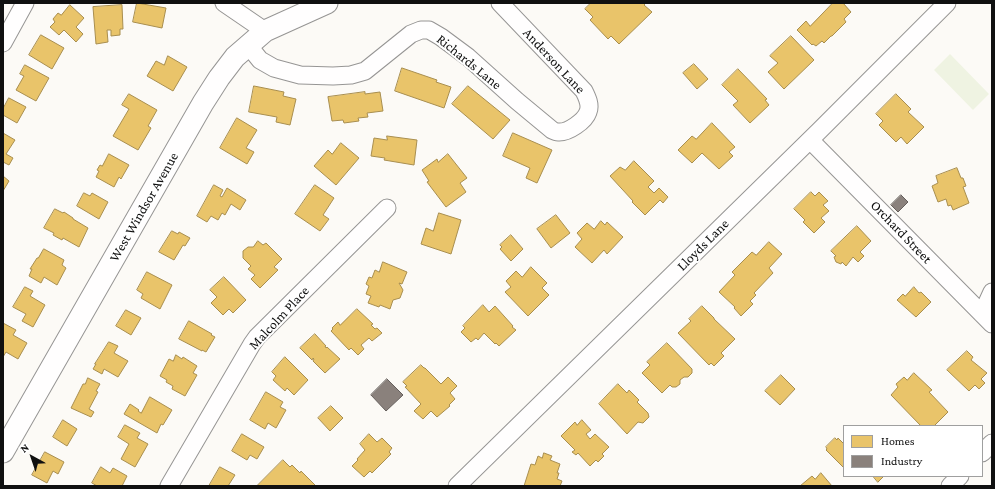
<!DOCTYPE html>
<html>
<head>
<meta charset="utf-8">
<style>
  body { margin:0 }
  #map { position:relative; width:995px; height:489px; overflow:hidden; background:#fcfaf6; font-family:"Crimson Pro",serif }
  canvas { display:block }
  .frame { position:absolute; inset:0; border:4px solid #101010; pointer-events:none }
  .legend { position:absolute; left:843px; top:425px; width:140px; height:52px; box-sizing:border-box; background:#fff; border:1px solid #9f9f9f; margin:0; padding:5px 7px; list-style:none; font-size:12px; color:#101010 }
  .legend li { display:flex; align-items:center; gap:8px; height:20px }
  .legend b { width:20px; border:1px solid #9f9f9f }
  .north { position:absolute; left:12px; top:437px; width:40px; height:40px; -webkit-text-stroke:3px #fff; paint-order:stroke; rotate:320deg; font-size:11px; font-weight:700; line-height:16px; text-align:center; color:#101010 }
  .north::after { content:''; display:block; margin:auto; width:14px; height:18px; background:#101010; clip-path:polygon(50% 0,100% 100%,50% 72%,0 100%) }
</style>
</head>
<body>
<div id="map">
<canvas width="995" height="489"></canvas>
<div class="frame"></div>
<ul class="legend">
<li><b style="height:11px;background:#e9c46a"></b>Homes</li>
<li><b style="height:11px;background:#8a817c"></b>Industry</li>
</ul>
<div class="north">N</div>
</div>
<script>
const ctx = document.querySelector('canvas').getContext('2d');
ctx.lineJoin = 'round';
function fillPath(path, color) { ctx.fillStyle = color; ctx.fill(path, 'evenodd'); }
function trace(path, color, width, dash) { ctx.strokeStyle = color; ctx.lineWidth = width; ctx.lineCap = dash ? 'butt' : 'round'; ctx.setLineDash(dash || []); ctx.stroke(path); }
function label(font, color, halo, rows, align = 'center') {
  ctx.font = font + ' "Crimson Pro",serif'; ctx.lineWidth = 4; ctx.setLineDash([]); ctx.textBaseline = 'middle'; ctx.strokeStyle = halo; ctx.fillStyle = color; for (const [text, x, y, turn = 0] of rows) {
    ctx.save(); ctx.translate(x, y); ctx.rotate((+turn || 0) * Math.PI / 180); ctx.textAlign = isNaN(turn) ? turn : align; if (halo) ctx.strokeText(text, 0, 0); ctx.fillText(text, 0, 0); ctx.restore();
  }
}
fillPath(new Path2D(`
  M950,54L989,94L973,110L934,70Z`), '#eff3e2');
const homes = new Path2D(`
  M137,3L166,8L162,28L133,22Z
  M591,3H646L644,5L652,12L619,44L611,36L608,39L590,20L593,17L585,9Z
  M833,3H843L851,12L844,19L846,22L832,36H831L824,43L822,41L816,46L813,44L812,45L797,30L806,21L810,26Z
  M70,5L84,18L76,27L83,34L76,42L64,30L59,35L50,27L55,22L53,19L58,13L61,15Z
  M122,5L123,29H120V35L111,36V30H107L108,42L96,44L93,7Z
  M41,35L64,48L52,69L29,55Z
  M791,36L814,60L784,89L768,72L778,63L770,56Z
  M168,56L187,67L173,91L147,76L156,61L164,65Z
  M694,64L708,79L697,89L683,73Z
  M25,65L49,78L36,101L16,90L24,76L20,74Z
  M402,68L437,80L436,82L451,87L444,108L395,91Z
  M738,69L767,99L765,100L769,105L750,123L733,105L738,101L722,85Z
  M254,86L284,92L283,96L296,99L290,125L276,122L277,117L249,112Z
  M468,86L510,120L493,139L452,104Z
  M365,92V94L380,92L383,111L367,113L368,117L358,118L359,121L344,123L343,120L332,121L328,97Z
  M129,94L157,110L148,126L151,128L138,150L113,136L129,109L122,105Z
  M896,94L911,109L908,112L924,127L907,144L901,137L896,142L879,125L883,121L876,114Z
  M9,98L26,107L17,123L3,115V109Z
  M237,118L257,130L246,148L254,152L247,164L220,148Z
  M712,123L735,147L729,152L733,156L719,169L702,153L692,163L678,150L692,136L696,139Z
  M3,133L15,140L6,154L13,158L9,165L3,162Z
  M513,133L552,150L537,183L526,178L530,168L503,156Z
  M387,136L417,140L414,165L384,160L385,158L371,156L374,138L387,140Z
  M341,143L359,158L336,185L314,166L328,150L332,154Z
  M109,154L129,165L121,179L119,177L114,187L96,177L99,171L97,170L100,165L102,166Z
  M448,154L467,178L460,183L466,192L446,207L427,182L429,181L422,170L437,159L438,162Z
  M634,161L654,181L648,187L654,193L659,188L668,197L663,203L660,200L645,215L632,202L633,201L610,176L620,167L625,170Z
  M957,168L961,178H963L966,186L963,187L969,203L953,210L951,205L948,206L946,199L938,202L932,186L938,183L936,176Z
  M3,176L9,181L3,191Z
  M214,185L223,190L220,196L222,197L227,188L246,200L240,210L231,204L225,215L222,213L218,220L211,216L207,222L197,216Z
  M315,185L334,198L323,215L329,219L320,231L295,214Z
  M811,192L815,196L819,192L828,201L823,205L829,211L821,218L825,222L814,233L803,222L805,220L794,209Z
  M84,193L90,196L92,193L108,202L99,219L77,206Z
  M55,209L63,213L64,212L73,218V219L88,228L79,247L63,238L62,240L53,235L54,233L44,228Z
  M439,213L461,220L451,254L421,244L426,228L433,231Z
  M556,215L570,233L551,248L537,229Z
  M601,221L605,225L607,222L623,237L607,254L604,250L592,263L575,247L582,239L577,233L587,223L594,229Z
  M857,226L871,241L860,252L864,256L858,262L853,257L846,266L842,262L841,264L836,262L834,257L836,256L831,251Z
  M172,231L178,234L179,232L190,238L185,246L183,245L174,260L159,252Z
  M511,235L523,249L511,261L500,249L502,247L500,245Z
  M258,241L263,245L266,243L282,259L274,267L278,270L260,288L251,279L255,275L248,269L251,266L243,258V251L248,247H253Z
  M769,242L782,254L769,268L773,273L754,293L756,295L750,301L753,304L741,316L734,308L735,307L719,292L735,275L732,272L752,252L756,255Z
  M44,249L64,260L62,265L66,268L57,285L44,277L41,283L29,276L32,269H30L37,258H38Z
  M383,262L407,272L402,284L399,283L403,290L400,298L393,300L390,309L380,305L379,307L368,303L371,296L366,294L369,286L366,284L369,277L372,278L375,270L379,272Z
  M531,267L547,283L542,288L549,295L528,316L505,292L511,287L506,281L516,271L522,277Z
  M147,272L172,285L160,309L141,298L143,294L137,290Z
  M224,277L246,300L233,313L229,309L223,315L211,303L217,297L210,290Z
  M25,287L33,291L30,296L45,305L33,327L22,321L26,314L13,307Z
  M914,287L919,293L921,292L931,302L916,317L897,300L903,294L905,296Z
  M483,305L489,312L495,306L513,326L512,327L516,330L499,346L496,343L495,344L484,333L478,340L476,338L471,342L461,332L465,328L463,326Z
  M702,306L714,318V319L735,339L721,353L724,356L714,366L711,363L709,365L678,333L691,321L689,319Z
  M357,309L373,324L371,325L375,329L377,328L382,333L372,341L369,338L361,345L364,349L358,355L351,348L349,350L331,331L333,329L332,328L338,322L340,325Z
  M126,310L141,318L131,335L116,326Z
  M189,321L212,334L211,335L215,337L206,352L202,350V351L179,339Z
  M3,323L16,330L13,335L27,343L18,359L6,352L3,357Z
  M315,334L326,346H325L326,348L327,347L340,359L325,373L313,361L314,359L313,358L312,360L300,348Z
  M109,342L118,346L114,353L128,361L118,377L104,369L102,374L93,369L96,364H95Z
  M667,343L692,369V373L688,377H684L680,380V384L676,387H672L670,385L662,393L642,373L650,365L647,362Z
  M967,351L973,357L971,360L987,373L981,379L985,383L979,389L975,385L969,391L947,370Z
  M176,355L182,359L183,357L197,366L193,373L197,375L185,396L172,389L173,386L166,382L167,380L160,376L169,359L173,361Z
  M285,357L308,380L294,395L287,388L285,391L273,380L276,376L272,372Z
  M421,365L424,368H425L441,384L448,377L457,386L450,393L455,399L449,405L450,406L437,417L431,411L423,419L414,411L421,404L405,387L407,386L403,382Z
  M914,373L932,390L929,392L948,412L934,426H921L891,395L898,387L896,384L904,377L907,380Z
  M781,375L795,389L780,405L765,391Z
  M88,378L100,384L96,391L98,392L89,409L94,412L91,417L71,408L83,384H85Z
  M618,384L627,393L629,390L639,400L637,402L648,413L649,417L643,423L638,422L627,434L599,404Z
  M266,392L283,402L280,407L286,410L276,428L268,423L265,429L250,420Z
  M150,397L172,410L163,425L161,424L157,433L124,414L130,404L139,410L138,411L141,413Z
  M331,406L343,418L330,431L318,418Z
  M63,420L77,429L67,446L53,437Z
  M582,420L591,430L586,434L590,439L595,434L609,447L602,454L604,456L598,462L596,460L590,466L578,453L576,455L572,452L575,450L561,436L575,422L577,425Z
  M125,425L140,433L137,438L148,444L135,467L121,459L129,444L118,437Z
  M242,434L264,447L257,459L250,455L247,460L232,451Z
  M369,434L377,442L382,438L392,448L389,452L391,454L372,473L370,471L364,477L352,466L358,460L357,459L365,450L360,444Z
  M835,438L837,440L838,438L844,444V468L826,450L827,449L826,447Z
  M45,452L64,462L58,474L53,471L47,483L32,475Z
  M544,453L552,456L550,460L560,464L557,473H559L557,479L562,481L560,486H524L531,464L535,465L538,456L542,458Z
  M283,460L290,467L292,465L300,473L301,471L316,486H257Z
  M101,467L110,473L113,468L127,476L122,486H97L92,483Z
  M220,467L235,475L228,486H209Z
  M821,473L832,486H800L812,476L815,479Z
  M873,476H884L878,482Z`);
fillPath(homes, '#e9c46a');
trace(homes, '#a88e4f', 1);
const industry = new Path2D(`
  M901,195L908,202L898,212L891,205Z
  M387,379L403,395L386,411L371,395Z`);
fillPath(industry, '#8a817c');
trace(industry, '#655f5c', 1);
const minor = new Path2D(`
  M224,3L265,31
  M3,43L25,3
  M248,45L260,60L274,68L300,75L333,76L351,75L365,71L411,34L421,30H429L441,37L468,57L517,101L552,130C554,131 556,132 558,132C568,133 585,121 588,112C591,105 587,97 584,91L500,3
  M810,140L992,324
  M982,314L992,292
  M982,453L992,443
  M169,486L252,344L257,337L387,208
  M457,486L820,130L947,3
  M950,486L960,476`);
const tertiary = new Path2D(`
  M3,452L203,103L219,78L235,57L265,31L327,3`);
trace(minor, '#969594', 19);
trace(tertiary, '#969594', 23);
trace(minor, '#fffefe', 17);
trace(tertiary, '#fffefe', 21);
label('14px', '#101010', '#fff', [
  ["Anderson Lane",554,61,47],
  ["Richards Lane",469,62,39],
  ["West Windsor Avenue",144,207,-60],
  ["Orchard Street",901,232,46],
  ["Lloyds Lane",703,245,-45],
  ["Malcolm Place",279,318,-47]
]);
</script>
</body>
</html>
